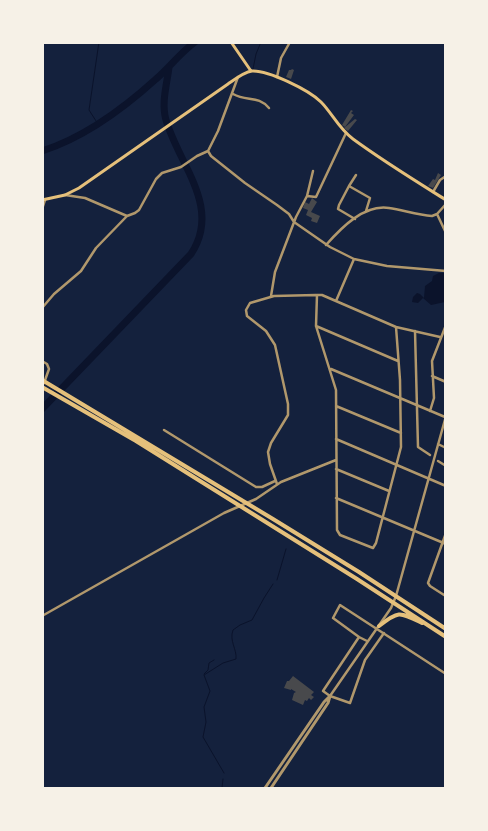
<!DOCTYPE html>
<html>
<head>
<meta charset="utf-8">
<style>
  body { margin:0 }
  #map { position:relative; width:488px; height:831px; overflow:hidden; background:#14213d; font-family:"Public Sans",sans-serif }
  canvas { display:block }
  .frame { position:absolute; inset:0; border:44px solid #f6f1e7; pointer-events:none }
</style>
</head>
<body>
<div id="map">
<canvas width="488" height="831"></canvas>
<div class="frame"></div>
</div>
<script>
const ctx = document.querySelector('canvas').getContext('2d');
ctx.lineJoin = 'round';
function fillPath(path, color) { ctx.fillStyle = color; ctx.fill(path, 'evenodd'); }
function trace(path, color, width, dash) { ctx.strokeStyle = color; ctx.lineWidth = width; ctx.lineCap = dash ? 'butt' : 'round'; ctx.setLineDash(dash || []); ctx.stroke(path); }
fillPath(new Path2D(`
  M439,273H445V302L431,305L423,298L418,303L412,302L413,297L417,293L420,294L424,298L425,286L432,281L433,276Z`), '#0b132b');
trace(new Path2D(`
  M253,69L256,54L261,42
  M98,124L89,110L99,42
  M277,580L286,549
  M204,674L208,670L209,663L214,660
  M224,773L203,737L206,722L204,707L210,691L204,675L223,663L236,659C237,649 229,641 233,630L240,625L252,620L264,598L273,584
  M222,788L223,779`), '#0b132b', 1);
trace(new Path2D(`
  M42,151C83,138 124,108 156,79C170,67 180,53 195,42
  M42,409L191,254C222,207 179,165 166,120C161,103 167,84 169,67`), '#0b132b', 7);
fillPath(new Path2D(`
  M292,69L294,70L291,79L286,77L289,70H291Z
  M351,110L353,111L351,113L354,115L345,127L342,125Z
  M355,119L357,120L348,131L344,128Z
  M438,173L441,175L433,188L428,186L433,179L435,180Z
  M312,198L317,202L311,212L320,216L317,223L311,221L312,218L306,215L308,210L303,208L305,202L309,204Z
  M293,676L314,692L311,695L314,697L311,700L309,698L307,701L305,700L303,705L292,700L294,693L296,692L291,689V690L284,688L287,681H289Z`), '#48494c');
trace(new Path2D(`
  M277,77L281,58L290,42
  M233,94C247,102 258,95 269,108
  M208,151L211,156L245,183L277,205L289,214L294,222L330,247L354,259L387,266L446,271
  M349,186L356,175
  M433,192L440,180L446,176
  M65,195L85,198L127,216
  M307,196L316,197L346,133
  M42,209L45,200
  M437,214L446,233
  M355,219L338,209L339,205L349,186L370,198L366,211
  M326,245C341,228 364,204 389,208C403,210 417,215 432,216L437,214L446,204
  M317,295H322L396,327L400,380L401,447L376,543L373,548L340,535L337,530L336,390L316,326Z
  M271,296L275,272L296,217L307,196L313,171
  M336,301L354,259
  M42,308L54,294L81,271L96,248L127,216L135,213L139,210L156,179L162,173L181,167L197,156L208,151L218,131L238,77
  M316,326L398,361
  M396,327L440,337
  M415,331L418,447L430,455
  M42,361L47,364L49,369L44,383
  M331,369L445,417
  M432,376L446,382
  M336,406L401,433
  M430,411L434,398L432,361L446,325
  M164,430L256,487H262L275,481
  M336,439L446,486
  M438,444L446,448
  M438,461L446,466
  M336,469L389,491
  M277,484L270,464L268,452L271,443L288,415V404L275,345L266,331L247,316L246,310L250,303L274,296L316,295
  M336,498L446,544
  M446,533L428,583L430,586L444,595L446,593
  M42,616L224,513L256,499L281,482L336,460
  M359,637L333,618L340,605L446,674
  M367,641L359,637L323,691L330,696L350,703L365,660L384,633
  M330,696L391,608L396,596L446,416`), '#b1986c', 2.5);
trace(new Path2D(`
  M265,788L324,702L330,696
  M271,788L328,703L330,696`), '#b1986c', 3);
trace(new Path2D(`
  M231,42L251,71
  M42,200L65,195L79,188L228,84C235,79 244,72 252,71C268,70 309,90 321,102C332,113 339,129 353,139C383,161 414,180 446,200`), '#e5c07b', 3);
trace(new Path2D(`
  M42,380L273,519L359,572L446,629
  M42,387L136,441L357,579L446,637
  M379,626C399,610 400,612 422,623`), '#e5c07b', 4);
</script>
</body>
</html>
